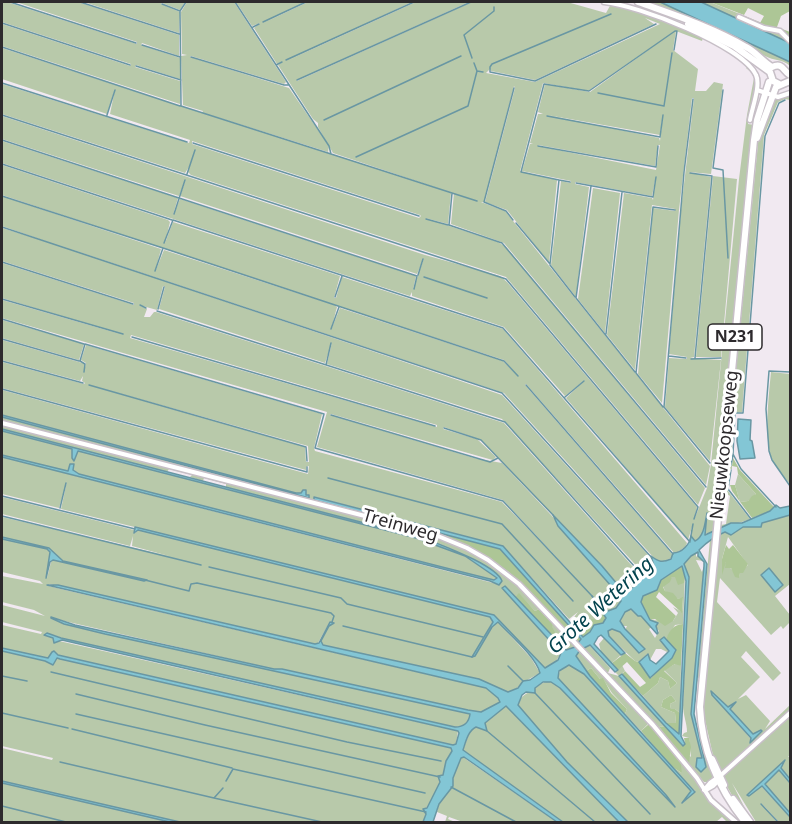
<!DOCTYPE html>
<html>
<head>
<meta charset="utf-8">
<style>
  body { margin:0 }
  #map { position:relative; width:792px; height:824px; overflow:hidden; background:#f1e9f1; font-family:"Noto Sans",sans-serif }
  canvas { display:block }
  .frame { position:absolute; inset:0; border:3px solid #2d2a2d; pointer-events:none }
</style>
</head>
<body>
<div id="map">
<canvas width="792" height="824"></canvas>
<div class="frame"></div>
</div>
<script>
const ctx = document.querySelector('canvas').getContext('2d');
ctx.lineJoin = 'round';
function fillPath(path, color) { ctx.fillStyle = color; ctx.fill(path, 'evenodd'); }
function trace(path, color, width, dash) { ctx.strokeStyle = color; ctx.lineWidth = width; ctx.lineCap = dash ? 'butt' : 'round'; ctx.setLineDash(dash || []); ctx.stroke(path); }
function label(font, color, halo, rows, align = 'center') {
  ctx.font = font + ' "Noto Sans",sans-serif'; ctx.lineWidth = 6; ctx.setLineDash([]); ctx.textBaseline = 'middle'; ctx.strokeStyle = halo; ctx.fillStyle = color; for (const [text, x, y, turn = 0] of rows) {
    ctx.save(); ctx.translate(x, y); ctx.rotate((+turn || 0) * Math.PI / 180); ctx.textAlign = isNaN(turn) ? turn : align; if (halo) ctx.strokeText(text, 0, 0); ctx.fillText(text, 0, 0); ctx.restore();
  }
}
fillPath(new Path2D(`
  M2,2H7L137,44V42L16,2H78L179,35V56L142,43L141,45L180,58V79L136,65L135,67L180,81V104L2,46V24L130,66L131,64L2,22Z
  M84,2H150L155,3L156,2H185L180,10L162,3L161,4L180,12L179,33Z
  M187,2H234L286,82L284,84L191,56L190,57L289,88L327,143L318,127V123L313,119L278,65L282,62L277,64L254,28L260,23L252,26L236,2H305L263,23L308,2H412L286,61L416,2H469L297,80V81L472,2L493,3L567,2L606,13L611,4L649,15L703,37L702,41L676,31L673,50L698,69L695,91H706L714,82L723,84L711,174L688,172L711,177L694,357L690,358L721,360L710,461L665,407L669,358L687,359V357L669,354L681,210L694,98H692L679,210L662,403L638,374L653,208L675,211V209L652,205L635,370L607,335L624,193L652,198L653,200L656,176L652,196L575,182V184L589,187L576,297L551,265L561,181L570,183L571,181L522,171L530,144H533L530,143L538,114H543L538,112L545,84L590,92L658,43L588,91L543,83L520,171L557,180L549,263L507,210L485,202L515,88L514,86L484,202H481L505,211L710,466L706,485L504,243L451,224L454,193H451L448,224L425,218L498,242L506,247L705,488L698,505L506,277L191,175L188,172L189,167L185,173L2,114V84L189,143L190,140L110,114L115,89L107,114L2,79V48L202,113L203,111L183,105L181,56L187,55L182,54L181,12ZM645,18L660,24L535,82L486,73L490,69L491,71L535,80L654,24ZM207,114L328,152L329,146L333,153L449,192ZM663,114L660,141L659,138L547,115L660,135ZM192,141L420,215L421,216L419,218L192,144ZM538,145L655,166L658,145H660L656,170L538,146Z
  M647,2H660L671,6L790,62V66C783,59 774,61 765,56C727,34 688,17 647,2Z
  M701,2H710L777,29L790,37V43Z
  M748,66L755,77L756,82L748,124L754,125L757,112L714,532L704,534L707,517L701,537L695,541L691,536L693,524L688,540L566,398L585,380L565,396L504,327L412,296V292L410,296L354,278L2,163V141L178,198L173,215L180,199L416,276L413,290L424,258L417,274L180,196L186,179L179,196L2,139V116L425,255L500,276L507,282L697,507L694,520L707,488L711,464L739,179L747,115L754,78L752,73L746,68Z
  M790,95V100L785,99L778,102L764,135L742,412L735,413L730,465L732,466V469L730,470L728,491L750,519C740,524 730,523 720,529L721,525L726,524L730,496L727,494L724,496L725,482L758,143L760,130L772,109L773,99Z
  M2,165L168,220L170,222L165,243L173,222L340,276L334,298H336L342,277L503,329L687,543L685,547L675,554L526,384L525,385L672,554L673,557L661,563L655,559L504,393L52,243L502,395L650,557L654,566L649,571L643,573L502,419L327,364L332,342L325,363L159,309L165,287L163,286L157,310L139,305L147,309L144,317H150L154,312H156L504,423L642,577C638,584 632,591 623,591L602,566L481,440L444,427L443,429L477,439L496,457L493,460L489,459L331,414L330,415L474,458L502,463L552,516L620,596L621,601L616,608L608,611L592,596L594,603L601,613H600L601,616L600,620L586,624L582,628H577L571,621L578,612L569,619L503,546L334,502L315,497L314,500C376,515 443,526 496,562C528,584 553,615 579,643L575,647L566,650L553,636L556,633L551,627L553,624L539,609L535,611L519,594L515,597L505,587L502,588L561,653C557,661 553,665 545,668L494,615L61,509L67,481L59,508L2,494V457L497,584L502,581C494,561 418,537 397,531L398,528L387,525L384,528L230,488L226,487V484L204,478L203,481L190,477L192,475L169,469L167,472L2,429V417L304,497L306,490H303L301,493H296L2,415V390L308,474L309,466L306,467V470L2,388V362L84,384L85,383L82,381L83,376L80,381L2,360V340L79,362L85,364L84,372L86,363L81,360L86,345L322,414L314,448L315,451L502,502L576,578L503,500L317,447L327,412L2,318V300L124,335L2,298V263L134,305V303L2,261V228L48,242L2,226V196L161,249L155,272L164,250L325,302L2,195ZM334,305L504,360L515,373L503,361L340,308L331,330L337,307ZM131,335L437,425V427L130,338ZM89,385L308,446L309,462H306L305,447Z
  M713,176L737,179L721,357H696Z
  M593,188L620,193L605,333L578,299Z
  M2,320L84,344L79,360L2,338Z
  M771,372L790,374V484C784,477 778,470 773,461C763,442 769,394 771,372Z
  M2,431L72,449L74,461L78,451L416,538L465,556L497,578L494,580L442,567L79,474L73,470L74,465L68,472L2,455Z
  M738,474L756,494L748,501L740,502L735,485Z
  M2,497L134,530L135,533L138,530L490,617L493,621L473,657L492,627L498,622L531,658L540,673C535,676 530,678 526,681C520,684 517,690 508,692L479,679L323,645L321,641L328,625L318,643L315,644L49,584V586L65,590L486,688L498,698L500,702L481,712L468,710L282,669H274L51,618L64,624L105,634L470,714C469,722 464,727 455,727L61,638L57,636L44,634L59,641L458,731L456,744L453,745L58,655L54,651L52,652L48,658L2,648V625L41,634L42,632L2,622V605L45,616L34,610L2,602V576L43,584L40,581L2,572V539L47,549L50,552L47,578L51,562L53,560L146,580L63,561L49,548L2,537V517L169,556L132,546L133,536L130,546L2,514Z
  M790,515V584L775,596L790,615V622L783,629L781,626L771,635L720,578L717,602L781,673L773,681L746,651L741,657L760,677L738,699L746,695L770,721L765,729L790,705V711L724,771L721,772L718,770L712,751L703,711L704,681L720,533L725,532L731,535L743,527H760L762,523ZM728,537L748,565L740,572L739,577L722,559ZM711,692L728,707L736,702L729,709L753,734L762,731L751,742V739L712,695Z
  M714,538L699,678L697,679L695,708L710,539Z
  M696,553V557L698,555L704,561L696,560L702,572L704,566L691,714L702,757L703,750L700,732L713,776L709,782H704L692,768L690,772L710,802L734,822H727L722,817L716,822H628L567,762L522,711L518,705C521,694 526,695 534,689C542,683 546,679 556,684L675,807L666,795L557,678L561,669L571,665L584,674L692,791L683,803L695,791L672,767L682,773L648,724L641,731L625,714L627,709L612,693L603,679H600L591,668L586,671L576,656L582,646L589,645L610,668L608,673L619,676L615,672L622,665L625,671L619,676L665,726L659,727L691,757L689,738L682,736L684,733L687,732C687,723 683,715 683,705L689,577L684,564L691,556Z
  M685,573L683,624L675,625L666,639L664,637L669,651L667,652L661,649H656L650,660L647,654L639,662L635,661L609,636L608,631L612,629L620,632L639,653L644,650L625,630L627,626H622L620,621L625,612L631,609L641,615L652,627L649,629L655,638L659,631L650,620L673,621L678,613L673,607L682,612L683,598L678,599L665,591L663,586L672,577Z
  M604,638L621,655L612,663L601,652L599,644Z
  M2,651L45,661L52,665L57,658L60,659L451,748L452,751L446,761L443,775L439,777C442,791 427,802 425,813C425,816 425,819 423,822H180L2,781V748L52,760L53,758L2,746Z
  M677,663L681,666L680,713L675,709H671L670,704L676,701L671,695L663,700L661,707L675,713L676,723H666L643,696L658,683L660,677L668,681L670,689L677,683L664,670Z
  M506,706L619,822H563L465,752L463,750L470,731L476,727L486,731L485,723Z
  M790,715V755L788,757H790V779L781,768L785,761L749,796L761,786L790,817V822H779L761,803L777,822H756L732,783L752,822L734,799L723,779L724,776Z
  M464,757L467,760L557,822H463L449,817L448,819L455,822H445L447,816L437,812L439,804L461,758Z
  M779,770L790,783V813L765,784Z
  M2,783L170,822H2Z`), '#b8c9aa');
fillPath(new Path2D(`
  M710,2H790V11L781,16L777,27L790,32V37L777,29L760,23L764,16L748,8L744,15Z
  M733,458L740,470L774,507L770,511L752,518L732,491L730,485H735L740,502L748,501L752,496L756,494L738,474L737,467L732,466Z
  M438,532L500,549L582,640L579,643L509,572L485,555Z
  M726,545L729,549L733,545L748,564L743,573H740L739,578L735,577L731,568H725L726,562L722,575V559Z
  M682,565L685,573L684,583L678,585L675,577H672L670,582L663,587L665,591L673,593L678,599L683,597L682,613L659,592L656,597L676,616L673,621L665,626L655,619L650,620L641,602L643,596L657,590L661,580Z
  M519,593L535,611L539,609L553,624L552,627L556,633L553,636L515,597Z
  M594,601L606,618L603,623L594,625L590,632L583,638L577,628H582L589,619L600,620L601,616L599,613H602Z
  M683,624L681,666L675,664L664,671L677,683L670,689L668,681L660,677L658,683L643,696L622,674L625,671L640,687L646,683L627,662L618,670L612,663L625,653L635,661L639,662L651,678L676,651L666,639C670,630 673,625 683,624Z
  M591,668L600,679L603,678L611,693L627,709L625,714L590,676L586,671Z
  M671,695L676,701L670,704L671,709H675L680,713V735L666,723H676L675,713L661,707L663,700Z
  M649,724L680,759L682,773L672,767L641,731Z
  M665,726L683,746L685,744L684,738H689L691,747L689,762L659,727Z`), '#adc696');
const water = new Path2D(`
  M660,2H701L790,43V62Z
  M2,415L296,493H301L303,490H306V495H309V498L2,417Z
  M738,419L751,420L750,440L752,441L755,458L740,459L737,441Z
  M2,429L426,539C443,546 496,565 502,581L499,585L490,581L2,457V455L68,471L70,464H74L73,470L79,474L442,567L494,580L497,578L465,556L416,538L78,451L74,461L72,458V449L2,431Z
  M314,497L503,546L583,637L590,632L594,625L603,623L606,618L592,596L608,611L616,608L621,601L620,596L558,526L553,515L602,566L623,591C635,590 636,583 642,575C644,572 651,569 654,566L651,556C659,562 662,563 671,559L673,553C682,553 690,544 691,536L695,541C704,537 705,523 707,513L705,535L731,523H742L770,511L776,505L780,508L790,506V515L762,523L761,527H743L731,535L725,532C715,536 707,542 699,550L707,564L694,714L706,767L701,772L696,767L697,758H702L691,714L704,566V562L698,556V552L691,556L684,564L689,577L681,736L685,744L683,746L619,676L622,674L666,723L679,734L686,581L682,566L661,580L657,590L643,596L641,602L650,620L658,623L656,626L658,633L657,634L641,616H638L631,609L625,612L620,621L625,629L645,649L639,653L620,632L612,629L608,631L609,636L625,653L621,655L601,635L598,637L594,644L618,670L615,672L590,645L584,648L582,647L576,656L590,676L695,792L682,803L691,791L584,674L569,665L559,671L558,678L666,795L675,807L560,688L551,682H543L535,688V693L526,692L522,695L518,705L567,762L628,822H619L506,706L485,723L487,731L476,727C468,731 466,741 463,750L563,822H557L464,757L461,758L453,778V786L439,804L433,822H423L426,814L423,809L427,808L440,782L438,776L443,775L446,761L452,751L451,748L60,659L57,658L53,665L45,661L2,651V648L48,658L52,652L54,651L58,655L453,745L456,744L459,733L458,731L62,640L54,643L53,638L44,635L47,633L61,638L455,727C464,727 469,722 470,714L105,634L64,624L51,618V617L75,625L274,669H282L468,710L481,712L500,702L498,698L486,688L47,585H58L315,644L319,643L330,622L334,623L329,626L321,641L323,645L479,679L508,692L518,688L523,681L530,680L540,673C536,657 510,635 498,622L492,627L475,656L472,657L493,622L490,617L138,530L134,533L135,527L494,615L545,668L558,660L561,653L502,588L505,586L566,650L575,647L581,639L500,549L314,500Z
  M2,537L49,548L63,561L147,580L144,581L53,560L50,562L46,578L50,552L47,549L2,539Z
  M769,568L783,585L775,592L761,575Z
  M664,637L676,650L672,658L650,678L639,662L648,654L650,660L656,664L669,651L660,640Z
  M711,691L728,707L736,702L730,709L753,734L761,730L762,731L750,743L751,738L712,695Z
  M785,760L781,768L790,779V783L779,770L765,784L790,813V817L762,786L749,796L747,795Z
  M2,781L180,822H170L2,783Z`);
fillPath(water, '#83c6d5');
trace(water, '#6997a3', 1.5);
trace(new Path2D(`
  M10,2L136,43
  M80,2L179,34
  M154,2H155
  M186,2L180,11L181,106L331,154L329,146L235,2
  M162,4L180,11
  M611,14L492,64L490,67V72L535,81L656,24
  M263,22L306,2
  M2,23L130,65
  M253,27L259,24
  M142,45L180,57
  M2,47L180,106
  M191,57L284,85H288
  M472,58L464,35L494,11V7
  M286,60L414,2
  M276,65L282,62
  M136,66L181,80
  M477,71L483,72
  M297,80L471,2
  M2,83L187,142
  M723,90L713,168L723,170L728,258
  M598,93L664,106L672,53
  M693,99L684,172L664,407L710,463
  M2,115L506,279L698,507L694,519
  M107,115L115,90
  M547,116L660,137L663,115
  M324,120L461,56
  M2,140L417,276L414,289
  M193,143L419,216
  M538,146L656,167L658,146
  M331,154L452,193L449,225L502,243L706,487
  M356,157L468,106L477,71L474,63
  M2,164L172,220
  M690,173L712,176L695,358
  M187,174L195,150
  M559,180L521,172L544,84L589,91L675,31H677L674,50
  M576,183L653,197L656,177
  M591,186L576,298L635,372
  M452,193L477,201
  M2,196L163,248L155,271
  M174,214L185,180
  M426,219L448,225
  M513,220L506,211L484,202L514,88
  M516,223L550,264L559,180L570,182
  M2,227L502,393L652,558
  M164,243L173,220L503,328L690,542
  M163,248L504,361L518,376
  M2,262L133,304
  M550,265L575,297
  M418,275L423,259
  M424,277L487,298
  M335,297L342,276
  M2,299L123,334
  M140,305L146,308
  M158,309L164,287
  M157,311L505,422L643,576
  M2,319L84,344
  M331,329L339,307
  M606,334L622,192
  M132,337L435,426
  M2,339L79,361
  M669,356L686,358
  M691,359L721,358
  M2,361L83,383
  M326,365L331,343
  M84,372L85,364L80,361L85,344L324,414L315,448L503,501L592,596
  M790,372L769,371L766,409L769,451L772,460L790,486
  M89,385L306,447L307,461
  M526,385L673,554
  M2,389L307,472V467
  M565,397L584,381
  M663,407L636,373L653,207L675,210
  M331,415L490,462L498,458
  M444,428L481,440L553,515
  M731,465L733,455
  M731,470L728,489L751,519
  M328,478L502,524L573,601
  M2,496L135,529
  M776,507L741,469L733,454L735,413H743L765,136L779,103L785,100
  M60,508L66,483
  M2,516L201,565
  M690,541L693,524
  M209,567L341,598L347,604L483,637
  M145,580L189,591L191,584L197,583L331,613L334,616L332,622
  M343,626L472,657
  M508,666L523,681
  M51,672L347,742L441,761
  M2,676L27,681
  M535,693L650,814
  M76,694L205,725L440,777
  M2,713L68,728
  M76,714L425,793
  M72,729L232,768
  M487,731L595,822
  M60,762L214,798
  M226,781L233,769L426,812
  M451,787L516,822
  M223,788L214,798L322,822
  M761,804L778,822
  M2,806L66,822`), '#6997a3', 1.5);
const minor = new Path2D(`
  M604,2C637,5 742,45 756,75C761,85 752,108 750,120
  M739,17L764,28L780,31L790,41
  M757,90L778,97L790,93
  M2,423L408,527L433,534L467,548L488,560L519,584L653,725L697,778L711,800L736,822
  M704,790L710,783L720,776L790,713
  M706,790L713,786L719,780`);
const primary = new Path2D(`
  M638,2C674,15 712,27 746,47C756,52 762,61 772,67C783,62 783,71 790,75
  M688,24L734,46L770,72L773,81L779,84
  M757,138L776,87L790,81
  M712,759L724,785
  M733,799L750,822
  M745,822C718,788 702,751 700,707L754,140L757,120L769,82`);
trace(minor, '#c7bfc7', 7);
trace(primary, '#c7bfc7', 9);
trace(minor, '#fff', 4);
trace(primary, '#fff', 6);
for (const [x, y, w] of [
  [735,337,54]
]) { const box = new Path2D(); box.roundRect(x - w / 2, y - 13, w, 26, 4.5); ctx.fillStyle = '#fff'; ctx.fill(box); trace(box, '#2d2a2d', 1.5); }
label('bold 16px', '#2d2a2d', null, [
  ["N231",735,337]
]);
label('18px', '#2d2a2d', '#fff', [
  ["Nieuwkoopseweg",725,445,-84],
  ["Treinweg",400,526,16]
]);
label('italic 20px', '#03434e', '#fff', [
  ["Grote Wetering",601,606,-42]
]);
</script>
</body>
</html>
